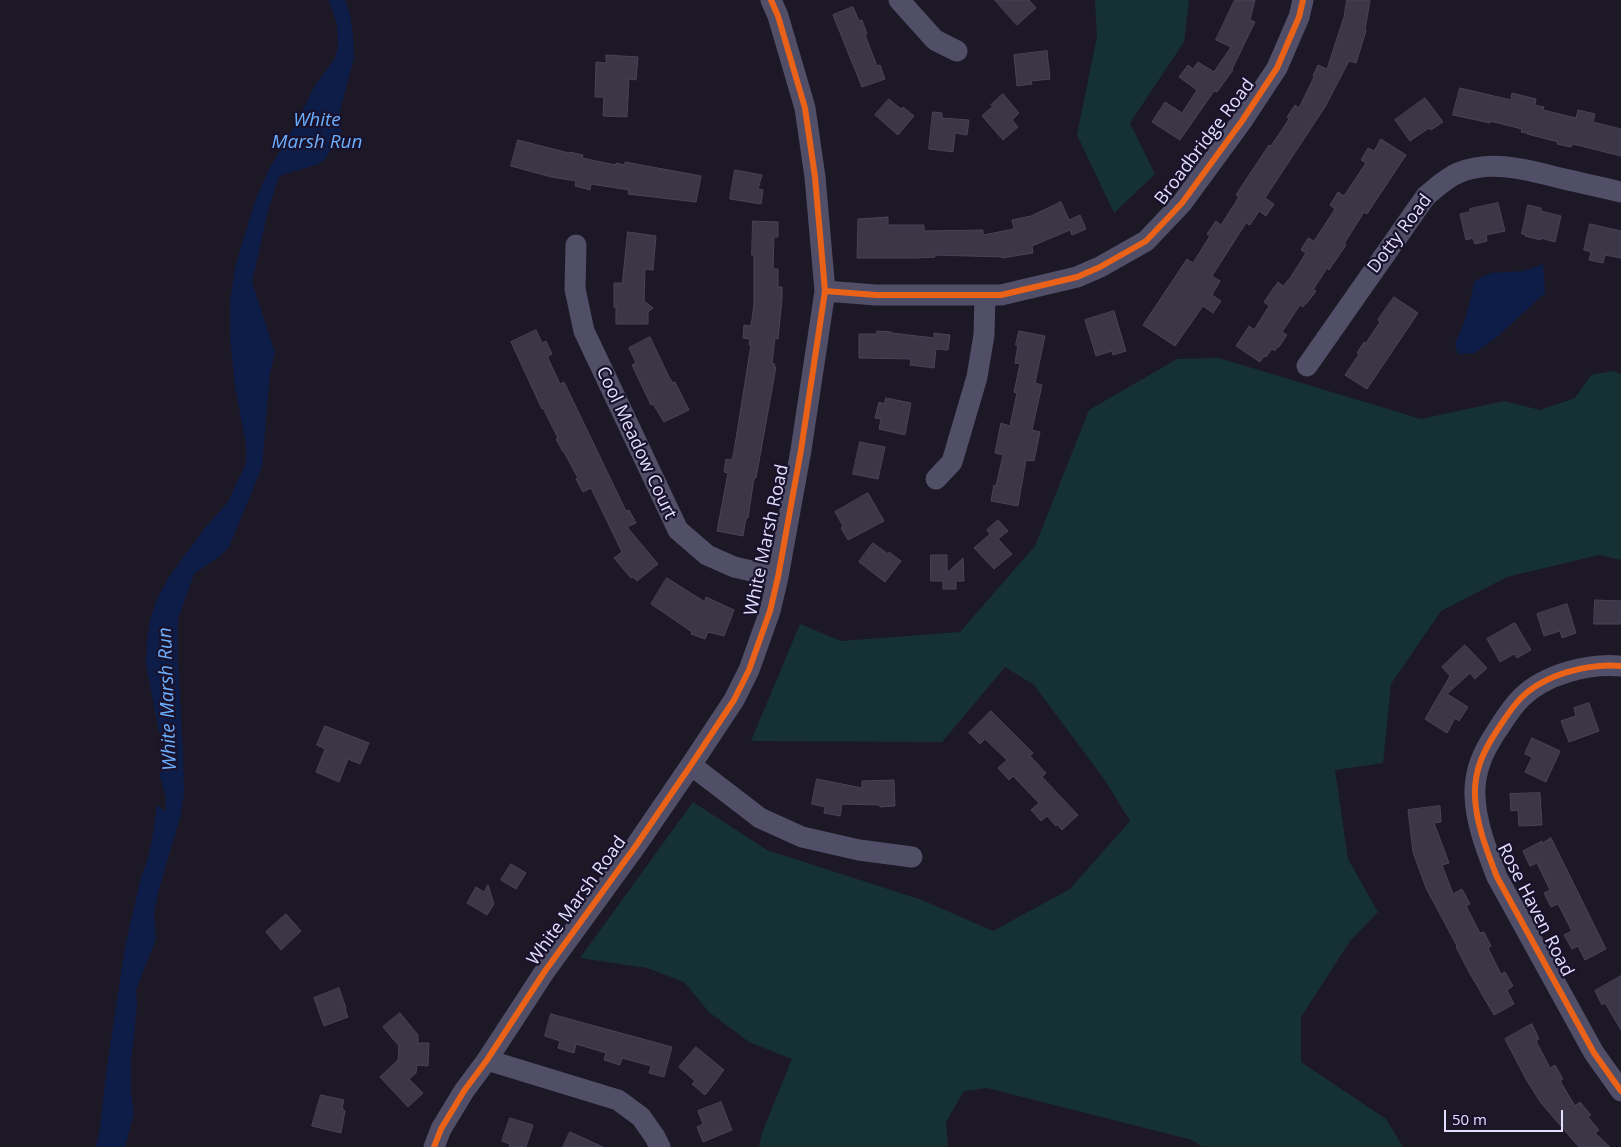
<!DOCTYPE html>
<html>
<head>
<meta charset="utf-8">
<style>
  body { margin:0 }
  #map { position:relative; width:1621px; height:1147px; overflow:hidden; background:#1c1826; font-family:"Open Sans",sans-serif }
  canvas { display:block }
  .scale { position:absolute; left:1444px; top:1110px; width:119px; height:22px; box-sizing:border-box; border:2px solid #e4deff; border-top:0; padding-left:6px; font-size:15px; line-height:18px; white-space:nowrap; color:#e4deff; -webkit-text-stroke:4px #19122c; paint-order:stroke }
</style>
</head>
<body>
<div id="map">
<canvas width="1621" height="1147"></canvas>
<div class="scale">50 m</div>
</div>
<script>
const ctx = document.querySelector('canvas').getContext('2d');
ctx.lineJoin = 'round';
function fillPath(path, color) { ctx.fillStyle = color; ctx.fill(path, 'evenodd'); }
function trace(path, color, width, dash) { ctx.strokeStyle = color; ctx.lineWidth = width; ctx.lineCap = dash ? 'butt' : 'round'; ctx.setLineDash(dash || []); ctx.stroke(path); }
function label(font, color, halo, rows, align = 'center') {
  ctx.font = font + ' "Open Sans",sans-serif'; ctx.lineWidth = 4.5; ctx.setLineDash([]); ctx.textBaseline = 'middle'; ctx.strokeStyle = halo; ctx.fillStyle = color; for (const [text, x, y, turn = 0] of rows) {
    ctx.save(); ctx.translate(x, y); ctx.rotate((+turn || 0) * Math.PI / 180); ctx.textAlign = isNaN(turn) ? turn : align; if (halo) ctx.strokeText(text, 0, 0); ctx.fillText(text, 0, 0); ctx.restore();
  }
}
fillPath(new Path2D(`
  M1095,0H1189L1184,42L1130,123L1155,174L1114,213L1077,135L1097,36Z
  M1219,358L1421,419L1504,401L1540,410L1575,398L1591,375L1613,371L1621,374V560L1599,555L1507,577L1441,611L1391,684L1383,763L1335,770L1348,859L1378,912L1350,941L1301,1017V1062L1386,1119L1403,1147H1202L1192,1140L987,1088L964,1091L946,1122L948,1147H759L762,1133L792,1059L749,1042L709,1012L684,982L647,968L580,958L693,802L767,850L922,900L993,931L1070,889L1130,821L1104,779L1034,685L1005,667L942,742L751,741L800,624L841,641L960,632L1035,546L1089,410L1177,359Z`), '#163134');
fillPath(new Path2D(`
  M329,0H345L350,15L353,35L354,58L340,110L341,136L324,160L319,164L279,176L268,211L252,282L275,353L270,373L262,467L229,547L221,555L194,574L178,619V662L183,755L184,794L180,818L159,889L154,914L156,939L136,990L137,1006L131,1062V1091L134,1113L125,1147H96L100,1128L106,1074L125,947L141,877C152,854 153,829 157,805L165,812L166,798L160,776L166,749L167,740L165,734L159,732L146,664L147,640L150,620L157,599L169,577L204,529L228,502L246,463V444L235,387L230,336V302L235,268L254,204L268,171L298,120L314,87L335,58L338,47L337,24Z
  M1543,264L1545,293L1498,336L1475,353L1458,354L1455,344L1464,323L1475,281L1491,273L1524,271Z`), '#0d1d48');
const building = new Path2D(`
  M995,0H1029L1036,8L1017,25Z
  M1235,0H1255L1250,20L1255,22L1232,69L1233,70L1217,92L1214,91L1180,140L1152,122L1165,102L1182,113L1197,90L1179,77L1188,65L1193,69L1198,62L1214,72L1231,47L1216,40Z
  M1347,0H1370L1365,30L1366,31L1356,63L1349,61L1325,107L1265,198L1274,204L1266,216L1259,211L1250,225L1246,223L1212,276L1220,281L1212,295L1221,301L1213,313L1203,306L1175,346L1143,325L1187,259L1193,263L1210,236L1207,234L1216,221L1221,225L1239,197L1236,195L1251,172L1269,145L1271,146L1289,119L1287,117L1295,105L1299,108L1314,77L1313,76L1318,65L1327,69L1344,17Z
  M853,7L859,21L862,20L867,34L865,35L877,66L880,65L885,79L862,87L833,15Z
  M1047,51L1050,79L1031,81L1032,84L1017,86L1014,55Z
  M606,55L638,57L636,80L629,79L627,117L603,116L604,97H595L596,62L606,63Z
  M1460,88L1511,100L1512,93L1536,99L1535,105L1544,107L1543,110L1576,118L1578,110L1595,114L1593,122L1621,129V156L1573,144L1571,147L1557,144L1558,142L1527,134V133L1521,132L1522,129L1490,121V123L1453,115Z
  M1003,94L1019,113L1012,120L1018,127L1003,140L982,116L993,106L991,105Z
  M1425,98L1443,122L1431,130L1429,128L1410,141L1395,120Z
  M889,99L901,109L903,107L914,116L898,135L875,115Z
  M933,112L942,113V118L969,120L967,135L955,133L953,152L929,149Z
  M1381,139L1406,155L1367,214L1364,212L1344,244L1346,245L1329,270L1327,268L1313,290L1316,291L1307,303H1306L1303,307L1300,305L1282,332L1287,335L1279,347H1277L1275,351L1272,349L1266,357L1264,356L1260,362L1236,346L1249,326L1254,330L1269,306L1264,302L1278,282L1283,286L1290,278L1306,253L1301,250L1308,238L1314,241L1322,229L1335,209L1330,205L1338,192L1344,196L1366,163L1361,160L1368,148L1374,151Z
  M518,140L569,153L570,152L583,155L582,158L616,165V163L625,165V162L701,176L696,202L628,194L629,190L591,184L590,190L575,186L576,181L551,177L511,166Z
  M735,170L762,175L758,189L763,190L761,204L730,199Z
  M1061,202L1069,220L1080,215L1086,229L1072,235L1070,230L1032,246L1033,253L1002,258V257L935,255V257L918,258H857L858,219L888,217V225H924V231L983,230V235L1014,229L1012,220L1031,216Z
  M1498,203L1505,231L1486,235L1487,241L1475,244L1473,238L1466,240L1460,214L1470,212V209Z
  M1528,205L1541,208V211L1561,216L1555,242L1541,238V240L1525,236V234H1522Z
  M753,221L778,222V237H774L773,269H778V287H782V299L778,339L775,338L772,364H775L774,367H776L756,478H754L748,518H746L743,536L717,531L728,473L724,472L726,459L732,460L734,451L751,345H749L750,339L743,338L744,325L751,326L754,304V255H752Z
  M1590,224L1621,231V258L1605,255L1603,263L1589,260L1591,252L1584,250Z
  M628,232L656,236L653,270L645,269L644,301L653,308L648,312V324H616V307H614V283H622Z
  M1394,297L1418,313L1367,389L1345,375L1359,354L1357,353L1364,342L1366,343L1380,322L1378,320Z
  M1114,311L1126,351L1113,355L1112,351L1096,356L1085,320Z
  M536,330L542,343L546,341L552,354L548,356V358L560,384L564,382L626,511L629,510L636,523L627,527L658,564L637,581L633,577L631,578L614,558L622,552L591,488L583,492L576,479L578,478L564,452H563L556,439L558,438L543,408L542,409L511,342Z
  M877,331L892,332V333L934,338V333L950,335L948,350L936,349L934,368L910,365L911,359L859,358V334H877Z
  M1019,331L1045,336L1035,383L1042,385L1032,430L1040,432L1034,461L1026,460L1018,506L991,501L994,485L996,486L1003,455L995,453L1001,423L1010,426L1017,393L1014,392L1020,364L1015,363L1018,345H1016Z
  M650,337L669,377L673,383L675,382L689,410L664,422L653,404L651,405L632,365L636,363L629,348Z
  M886,398L911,403L905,435L879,429L881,419L875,418L879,402L884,404Z
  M860,442L885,447L878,479L853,474Z
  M868,493L884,521L848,540L841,528L843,526L835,512Z
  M998,520L1008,531L998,539L1012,554L994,569L974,548L990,534L987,530Z
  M873,543L888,554L889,552L901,561L885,582L859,562Z
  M931,555H947V573L963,558L964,581H956V589H943V581H931Z
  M667,578L705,602L706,597L734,610L724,636L708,632L705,639L691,634L692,632L651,604Z
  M1595,600L1621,601V624H1594Z
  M1567,604L1576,633L1562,638L1560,631L1544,636L1537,614Z
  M1515,623L1531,650L1517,658L1514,654L1500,662L1487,639Z
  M1465,645L1487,668L1475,679L1470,673L1447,694L1468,707L1459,721L1455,718L1447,733L1425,719L1450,676L1442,667Z
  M1589,703L1599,731L1569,742L1561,721L1576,716L1574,708Z
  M991,711L1033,753L1030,756L1046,773L1042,777L1078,815L1062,830L1057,824L1056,826L1047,816L1041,821L1031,810L1039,803L1013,776L1009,780L998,768L1007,760L985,739L980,744L969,733Z
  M325,726L369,743L360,764L348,759L339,782L316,772L325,749L317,745Z
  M1532,738L1560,751L1546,782L1525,772L1532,757L1525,754Z
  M817,779L862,788V781L894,780L895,806L880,807V805L842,804L840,816L824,813L825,807L812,804Z
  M1540,793L1542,825L1519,826L1518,810L1511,811L1510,794Z
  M1440,806L1441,822L1434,823L1449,863L1442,865L1453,894L1462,889L1470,904L1466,906L1480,933L1484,932L1491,946L1488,948L1501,974L1505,972L1513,986L1507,990L1514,1004L1494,1015L1469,972L1456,947L1457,946L1426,888L1413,852L1408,810Z
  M1551,838L1606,949L1585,960L1578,946L1572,949L1564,935L1572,931L1558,904L1551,907L1544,893L1550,890L1537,863L1530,866L1523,851L1542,841V843Z
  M511,864L526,873L516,889L501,880Z
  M488,885L494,904L487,915L467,903L476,887L484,892Z
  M286,914L301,931L281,950L266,932Z
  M1621,976V1030L1605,1003L1602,1005L1595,991Z
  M339,988L346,1008L345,1009L348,1017L324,1026L314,998Z
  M400,1013L418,1035V1043H429L428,1066L417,1065L416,1073L409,1079L423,1093L408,1107L380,1077L398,1060L399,1046L383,1027Z
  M551,1014L672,1047L664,1077L649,1073L651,1066L622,1058L620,1065L604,1060L606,1053L576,1044L574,1053L558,1048L560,1041L545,1036Z
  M1532,1024L1539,1039L1536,1041L1550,1068L1555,1065L1563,1079L1560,1081L1575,1106L1580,1102L1591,1115L1588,1117L1599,1130L1595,1133L1610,1147H1579L1541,1103L1527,1081L1505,1039Z
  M696,1047L724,1070L705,1095L692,1084L695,1081L679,1067Z
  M321,1095L344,1100L342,1108H343V1110L345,1111L341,1133L312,1126Z
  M721,1102L732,1130L703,1142L697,1127L703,1124L698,1111Z
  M510,1118L533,1125L526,1147H509L510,1144L502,1141Z
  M570,1132L603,1147H563Z`);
fillPath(building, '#3b3747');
trace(building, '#494358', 1);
trace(new Path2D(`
  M899,0L935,40L957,51
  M576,245L575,289L584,331L678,530L707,555L734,567L778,577
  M825,291L876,295H1001L1077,277L1100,267L1146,241L1182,203L1242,121L1277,68L1299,17L1303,0
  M1307,366L1426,196C1436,188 1446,178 1458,173C1491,159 1527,170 1560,178C1581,183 1601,187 1621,192
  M936,479L952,462L977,377L984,335L985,295
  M1621,666C1589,663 1545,674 1521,698C1511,708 1504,720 1496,732C1483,752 1474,771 1475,796C1476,824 1487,851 1497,877L1594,1053L1621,1091
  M691,765L760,818L802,837L859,850L912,857
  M487,1060L618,1100L641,1117L655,1137L660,1147
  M434,1147L441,1129L464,1091L487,1060L545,971L635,847L691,765L734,700L749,670L770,611L778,577L801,450L825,291L815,177L805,108L778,16L771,0`), '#514e67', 21);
trace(new Path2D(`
  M825,291L876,295H1001L1077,277L1100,267L1146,241L1182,203L1242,121L1277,68L1299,17L1303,0
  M1621,666C1589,663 1545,674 1521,698C1511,708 1504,720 1496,732C1483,752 1474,771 1475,796C1476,824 1487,851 1497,877L1594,1053L1621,1091
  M434,1147L441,1129L464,1091L487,1060L545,971L635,847L691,765L734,700L749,670L770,611L778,577L801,450L825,291L815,177L805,108L778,16L771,0`), '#ea6118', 6);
label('18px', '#e4deff', '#19122c', [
  ["Broadbridge Road",1205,142,-53],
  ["Dotty Road",1400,234,-53],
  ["Cool Meadow Court",636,443,65],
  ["White Marsh Road",767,540,-78],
  ["White Marsh Road",577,901,-54],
  ["Rose Haven Road",1535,910,63]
]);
label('italic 19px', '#6daffe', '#19122c', [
  ["White",317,121],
  ["Marsh Run",317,143],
  ["White Marsh Run",168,699,-92]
]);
</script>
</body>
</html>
